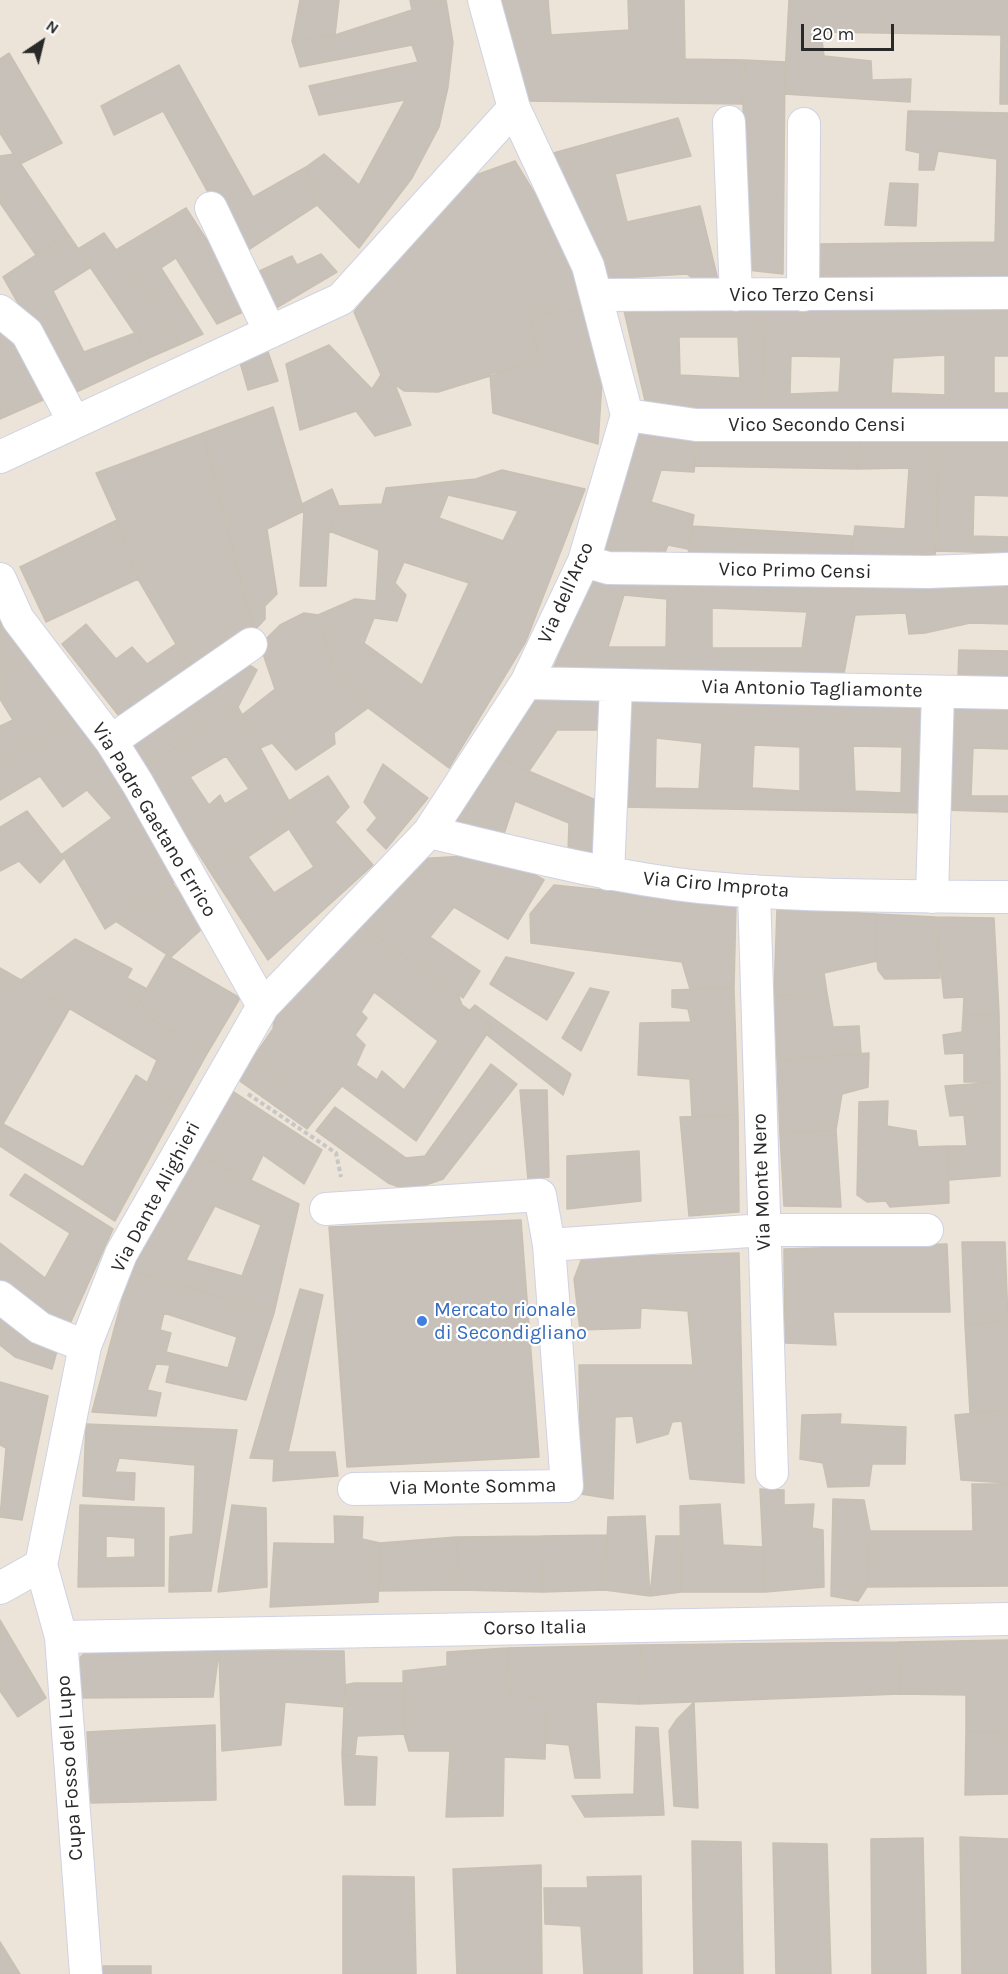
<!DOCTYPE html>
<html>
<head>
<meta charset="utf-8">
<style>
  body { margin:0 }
  #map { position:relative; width:1008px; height:1974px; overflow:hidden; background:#ede4d9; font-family:Karla,sans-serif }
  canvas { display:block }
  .north { position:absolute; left:12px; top:12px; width:60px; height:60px; -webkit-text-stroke:4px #fff; paint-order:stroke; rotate:35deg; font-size:16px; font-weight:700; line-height:24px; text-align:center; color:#292929 }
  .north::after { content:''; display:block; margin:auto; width:21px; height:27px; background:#292929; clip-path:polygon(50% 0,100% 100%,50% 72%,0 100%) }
  .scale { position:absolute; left:801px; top:24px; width:93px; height:27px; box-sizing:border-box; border:3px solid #292929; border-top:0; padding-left:8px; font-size:18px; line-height:21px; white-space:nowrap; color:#292929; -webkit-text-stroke:4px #fff; paint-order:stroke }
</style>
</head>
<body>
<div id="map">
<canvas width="1008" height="1974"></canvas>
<div class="north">N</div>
<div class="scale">20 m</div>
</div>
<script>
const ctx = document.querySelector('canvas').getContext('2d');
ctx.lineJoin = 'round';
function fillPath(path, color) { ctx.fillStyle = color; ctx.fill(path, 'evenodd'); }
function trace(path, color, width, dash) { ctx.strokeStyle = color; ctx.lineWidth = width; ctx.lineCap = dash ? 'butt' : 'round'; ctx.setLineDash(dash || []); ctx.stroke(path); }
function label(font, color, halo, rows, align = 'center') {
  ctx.font = font + ' Karla,sans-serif'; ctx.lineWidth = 4.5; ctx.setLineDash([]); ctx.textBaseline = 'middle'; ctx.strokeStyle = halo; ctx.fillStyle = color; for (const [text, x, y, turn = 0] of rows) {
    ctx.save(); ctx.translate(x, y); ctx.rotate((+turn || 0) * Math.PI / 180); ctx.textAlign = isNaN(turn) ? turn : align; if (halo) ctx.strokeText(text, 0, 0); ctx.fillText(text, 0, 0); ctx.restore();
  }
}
const building = new Path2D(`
  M300,0H339L335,35L292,41Z
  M410,0H446L453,42L448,87L439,127L412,178L359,248L317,205L306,167L324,154L359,185L405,100L319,115L309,86L418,62L412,45L300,67L292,41L335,35L412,10Z
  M502,0H548L551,35L629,30L628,0H684L685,59L745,60L743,104L526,101L513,70Z
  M789,0H1008V104H1000L1001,35L821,32L824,56L871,61L872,80L911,79L910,102L784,94Z
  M9,53L62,143L20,164L0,133V59Z
  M745,60L785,62L783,274L747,270L743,104Z
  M179,65L253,197L306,167L317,205L242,254L163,111L114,135L101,106Z
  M908,111L1008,113V277L815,279L818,244L995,242L997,159L938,151L934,170H919L920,153L906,150Z
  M678,118L691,156L615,174L627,222L700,206L718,280L697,282L687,274L605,279L550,154Z
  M14,154L68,234L36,255L0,203V156Z
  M515,161L544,209L591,309L530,315L539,361L438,392L404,391L381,375L354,312L459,181Z
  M890,183L918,184L916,226L885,225Z
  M186,208L245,299L243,312L217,324L176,258L161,268L203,334L181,344L116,250Z
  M104,233L116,250L181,344L151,357L78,249Z
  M68,234L91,267L53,291L84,352L135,333L151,357L70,395L3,277Z
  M321,254L337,272L271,311L253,274L292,256L297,265Z
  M622,302L761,305L767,412L705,416L646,405ZM679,337H738L740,378L680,375Z
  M761,305H1008V356H994V393H1008V416L767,412ZM945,355V395L891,393L893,358ZM791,356L841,357L839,392L790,394Z
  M591,309L602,381L598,444L493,413L490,374L539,361L530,315Z
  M0,318L50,397L0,419Z
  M329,345L372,389L381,375L395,385L411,425L375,436L356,411L300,430L286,364Z
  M267,349L278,381L248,390L239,359Z
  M273,407L304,511L267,529L277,594L265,606V619L254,631L203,433Z
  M638,427L698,433L694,472L661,470L651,502L694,515L688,549L668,545L664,555L599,551Z
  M203,433L254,631L196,671L176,644L138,579L117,520L96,473Z
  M698,433L861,438L857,469L694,466Z
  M939,437L1008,439V496L974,495L973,536L1008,537V553L936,551Z
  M939,437L935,562L851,556L855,526L905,529L909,468L857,469L861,438Z
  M502,470L585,489L526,641L449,768L368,708L336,675L318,615L355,599L376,601L379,550L329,531L339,506L382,504L386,488L476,479ZM448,495L518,511L503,541L439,518ZM404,562L469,583L422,685L364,643L374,618L397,621L406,595L395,583Z
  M332,489L339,506L329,531L326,586H300L304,511L302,504Z
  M117,520L138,579L46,622L20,567Z
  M692,526L852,536L851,556L691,560L688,549Z
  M590,576L1008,584V624L970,623L925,633L909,634L906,613L855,615L843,679L552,672ZM624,595L667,599L666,647H608ZM712,608L807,612L802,648H712Z
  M304,613L318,615L336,675L368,708L334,733L335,744L296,770L272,743L260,748L242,715L275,689L260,645L280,625Z
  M0,621L25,657L0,675Z
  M86,624L116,659L132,647L147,664L176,644L196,671L123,721L62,644Z
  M959,650L1008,651V680L958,678Z
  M25,657L77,717L0,760V726L13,720L0,699V675Z
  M243,661L257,670L238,707L144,768L125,740Z
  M602,692L599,730H557L529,771L494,756L534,693Z
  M626,696L925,700L926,813L624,807ZM656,738L702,743L699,789L655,788ZM754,745L800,747V791L752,788ZM853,746L902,747L901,793L855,791Z
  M948,702L1008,704V749L973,748L971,796H1008V812L944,810Z
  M238,707L295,812L209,870L144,768ZM226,756L249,789L225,804L220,795L209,805L190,777Z
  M77,717L178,880L105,929L62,854L112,818L87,790L63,807L40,776L0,800V760Z
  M494,756L598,801L596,859L568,853L569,823L515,801L503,837L454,825Z
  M383,764L428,798L386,849L367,830L377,818L364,802Z
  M328,776L349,807L335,822L373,865L268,960L209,870L295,812L289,801ZM289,829L314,867L274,893L248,857Z
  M27,811L64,858L40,883L19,861L0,871V827Z
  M483,855L508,859L544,880L508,939L454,907L430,937L480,971L463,998L354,920L415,859Z
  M173,884L205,926L171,957L117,922Z
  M554,885L736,904L734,988L690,989L682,962L531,943L530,914Z
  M777,908L877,914V961L824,973L827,993L774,996Z
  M877,914L935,917L940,978L885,979L878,970L877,961Z
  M935,917L994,918L999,1013L963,1016L964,997L944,998Z
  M354,920L458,994L462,1005L492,1026L416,1141L342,1086L322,1110L253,1058L273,1029L274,1020ZM374,992L438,1041L404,1090L382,1071L377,1080L356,1065L365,1045L355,1035L367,1018L361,1012Z
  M75,939L132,969L127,978L147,989L135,1009L208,1052L179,1104L147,1083L157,1060L21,980Z
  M166,955L240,998L208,1052L135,1009Z
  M506,957L574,973L547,1020L490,984Z
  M0,968L70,1008L3,1124L83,1167L136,1075L179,1104L115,1221L0,1146Z
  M590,988L609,992L581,1051L562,1038Z
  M734,988L738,1115L692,1116L690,1079L638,1075L640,1023L691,1022L688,1009L672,1007V990Z
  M827,993L833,1027L859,1026L861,1053L777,1060L774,996Z
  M475,1005L571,1074L563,1095L487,1035L492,1026L470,1010Z
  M999,1013L1000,1082H964V1053L945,1054L943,1035L962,1032L963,1016Z
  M869,1053L868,1087L842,1094L836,1130L780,1134L777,1060Z
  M253,1058L322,1110L307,1129L237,1079Z
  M491,1064L517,1084L443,1179L420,1187H399L388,1183L316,1131L335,1107L406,1158L425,1156Z
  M1000,1082V1176L949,1180L948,1146H967L964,1115L950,1116L945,1086Z
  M226,1087L322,1150L304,1184L263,1155L251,1180L194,1152Z
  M520,1090H547L549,1177L528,1180Z
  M888,1101L887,1126L916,1131L918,1147L948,1146L949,1203L890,1207L886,1201L867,1202L857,1195L859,1102Z
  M738,1115L739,1212L689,1216L680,1117Z
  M836,1130L841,1207L784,1206L780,1134Z
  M639,1151L641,1201L567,1209V1156Z
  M194,1152L299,1204L274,1313L130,1270ZM215,1206L261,1225L242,1276L186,1260Z
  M25,1174L113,1229L69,1326H52L0,1285V1243L45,1278L70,1233L10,1195Z
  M521,1220L539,1457L347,1467L329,1227Z
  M962,1242H1005L1008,1321L965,1325Z
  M947,1244L950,1312H833L836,1345L785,1343L784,1249Z
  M739,1253L744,1483L690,1479L682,1421L672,1422L668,1434L637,1443L633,1416L615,1417L613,1499L581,1494L579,1365H693L688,1311L641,1308L640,1328L580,1330L574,1279L582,1258Z
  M130,1270L274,1313L246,1400L166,1382L170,1365L156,1364L147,1390L161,1393L156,1416L92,1412ZM164,1313L237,1337L228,1368L166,1352L171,1333L160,1330Z
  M300,1289L323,1295L288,1452H335L338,1476L273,1481L274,1459L250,1458Z
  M0,1309L59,1344L52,1369L15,1357L0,1345Z
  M1008,1321V1410L970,1413L965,1325Z
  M0,1382L48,1396L22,1520L0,1517L6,1448L0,1445Z
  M1008,1410V1483L961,1480L955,1415Z
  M841,1414L840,1424L906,1427L905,1464H872L869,1486L828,1487L823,1463L800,1459L802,1415Z
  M86,1424L237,1430L211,1591L169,1592L170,1537L193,1534L195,1465L119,1458L115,1472L135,1473L134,1500L83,1496Z
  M972,1484H1008V1586L867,1587L870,1531H973Z
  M760,1489L784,1490V1505L814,1504L812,1528L823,1530L824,1587L765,1592Z
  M833,1499L864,1500L870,1531L867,1587L858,1601L831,1596Z
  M720,1504L723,1545L763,1547L765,1592H681L680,1506Z
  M80,1505L164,1508V1586L78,1587ZM106,1536L135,1538V1557L106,1558Z
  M232,1505L266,1508L267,1587L218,1592Z
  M334,1516L363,1517L362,1539L380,1543L378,1602L270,1607L274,1543L335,1544Z
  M645,1516L650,1596L605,1590L608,1517Z
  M607,1535L605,1590L543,1592L541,1536Z
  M541,1536L543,1592L459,1590L456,1537Z
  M656,1536H680L681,1592L650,1596Z
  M456,1537L459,1590L379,1591L380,1543Z
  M0,1620L46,1698L18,1717L0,1691Z
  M1008,1640V1733L966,1731V1695L900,1694L898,1642Z
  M898,1642L900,1694L639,1704L641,1645Z
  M641,1645L639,1704L596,1702L600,1778H575L569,1745L546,1743V1698L511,1695L507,1648Z
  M90,1648L219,1651L213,1697L77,1698V1660Z
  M507,1648L511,1695L546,1698L545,1759L504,1757L503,1816L446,1817L450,1751H409L404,1734L403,1671L447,1666V1652Z
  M219,1651H344L346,1707L285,1702L281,1745L222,1751Z
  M354,1683H403L404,1734L357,1736L355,1754L342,1755L345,1685Z
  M694,1702L698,1808L674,1806L669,1731L677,1719Z
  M215,1725L216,1800L91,1803L87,1732Z
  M636,1727L658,1728L664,1815L585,1817L572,1796L634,1794Z
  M966,1731L1008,1733V1794L965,1795Z
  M342,1755L377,1757L375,1805H345Z
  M960,1837L1008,1839V1974H962Z
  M923,1838L926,1974H872L871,1839Z
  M692,1841L741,1842L743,1974H694Z
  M773,1843L827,1844L831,1974H776Z
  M541,1865L542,1974H457L453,1869Z
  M343,1876L414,1877L416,1974H343Z
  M641,1876L642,1974H584L581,1926L545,1924L544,1888H588L587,1877Z
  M0,1942L20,1974H0Z
  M103,1966H151V1974H102Z`);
fillPath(building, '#c8c1b9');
trace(building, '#c8c0b2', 1.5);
const minor = new Path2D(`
  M729,122L736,295
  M211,208L270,332
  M597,295L1008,293
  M803,295L804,124
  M0,311L27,333L74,422
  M627,415L696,425H1008
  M0,457L341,299L514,108
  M584,561L608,568L928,572L1008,569
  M0,579L18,619L111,741L138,784L263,1006
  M526,683L1008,693
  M111,741L251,644
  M429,832C518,853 608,877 700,887C801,897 906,896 1008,897
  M608,874L616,686
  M754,891L772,1473
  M932,897L938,692
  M326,1209L540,1195L549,1245L567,1486L354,1489
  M549,1245L764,1230H927
  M0,1297L40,1328L85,1346
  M0,1588L41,1565
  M61,1637L1008,1619
  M86,1974L61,1637L41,1565L85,1346L121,1254L263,1006L429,832L526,683L584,561L627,415L588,266L514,108L484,0`);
trace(minor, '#ced2e4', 34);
trace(new Path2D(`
  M248,1094L336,1153L341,1177`), '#c7c7c7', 4, [4.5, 3]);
trace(minor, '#fff', 32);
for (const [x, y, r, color] of [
  [422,1321,6,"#3f7fe0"]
]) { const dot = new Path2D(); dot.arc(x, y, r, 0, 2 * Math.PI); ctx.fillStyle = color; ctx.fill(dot); trace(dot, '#fff', 2); }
label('20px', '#292929', '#fff', [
  ["Vico Terzo Censi",802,295],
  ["Vico Secondo Censi",817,425],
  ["Vico Primo Censi",795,571,1],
  ["Via dell'Arco",566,593,-66],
  ["Via Antonio Tagliamonte",812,689,1],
  ["Via Padre Gaetano Errico",154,820,59],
  ["Via Ciro Improta",716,885,5],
  ["Via Monte Nero",762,1182,-92],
  ["Via Dante Alighieri",156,1197,-62],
  ["Via Monte Somma",473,1487,-1],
  ["Corso Italia",535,1628,-1],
  ["Cupa Fosso del Lupo",70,1768,-94]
]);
label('20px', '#366cbe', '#fff', [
  ["Mercato rionale",434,1310],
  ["di Secondigliano",434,1333]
], 'left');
</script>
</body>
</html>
